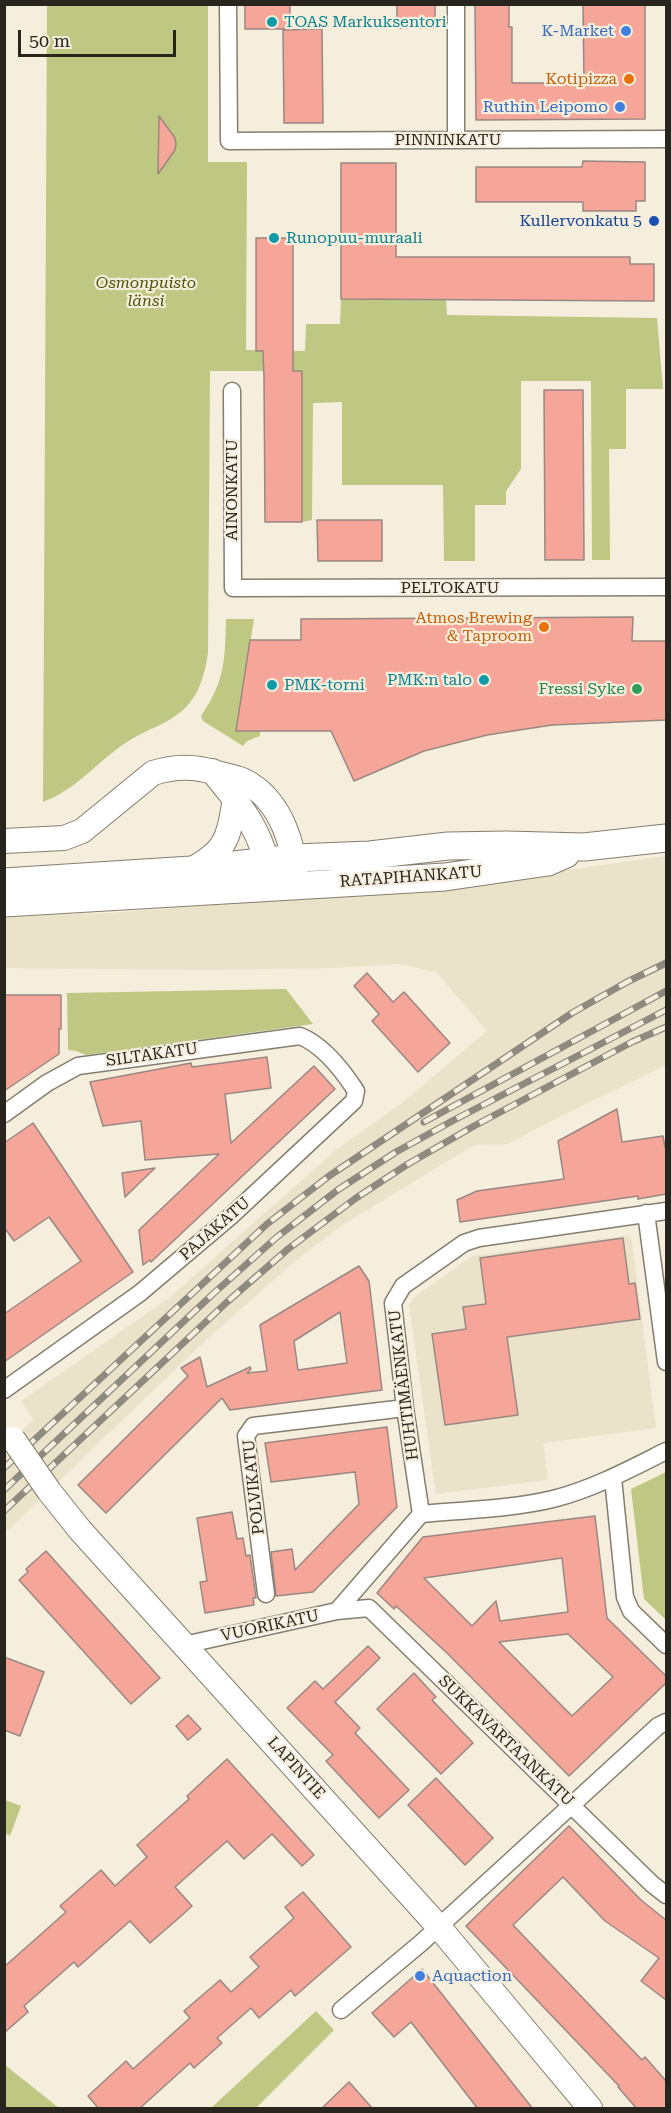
<!DOCTYPE html>
<html>
<head>
<meta charset="utf-8">
<style>
  body { margin:0 }
  #map { position:relative; width:671px; height:2113px; overflow:hidden; background:#f5eedd; font-family:"Roboto Serif",serif }
  canvas { display:block }
  .frame { position:absolute; inset:0; border:6px solid #28251f; pointer-events:none }
  .scale { position:absolute; left:18px; top:30px; width:158px; height:27px; box-sizing:border-box; border:3px solid #28251f; border-top:0; padding-left:8px; font-size:18px; line-height:21px; white-space:nowrap; color:#28251f; -webkit-text-stroke:4px #f5eedd; paint-order:stroke }
</style>
</head>
<body>
<div id="map">
<canvas width="671" height="2113"></canvas>
<div class="frame"></div>
<div class="scale">50 m</div>
</div>
<script>
const ctx = document.querySelector('canvas').getContext('2d');
ctx.lineJoin = 'round';
function fillPath(path, color) { ctx.fillStyle = color; ctx.fill(path, 'evenodd'); }
function trace(path, color, width, dash) { ctx.strokeStyle = color; ctx.lineWidth = width; ctx.lineCap = dash ? 'butt' : 'round'; ctx.setLineDash(dash || []); ctx.stroke(path); }
function label(font, color, halo, rows, align = 'center') {
  ctx.font = font + ' "Roboto Serif",serif'; ctx.lineWidth = 4.5; ctx.setLineDash([]); ctx.textBaseline = 'middle'; ctx.strokeStyle = halo; ctx.fillStyle = color; for (const [text, x, y, turn = 0] of rows) {
    ctx.save(); ctx.translate(x, y); ctx.rotate((+turn || 0) * Math.PI / 180); ctx.textAlign = isNaN(turn) ? turn : align; if (halo) ctx.strokeText(text, 0, 0); ctx.fillText(text, 0, 0); ctx.restore();
  }
}
fillPath(new Path2D(`
  M666,856V1065L549,1122L508,1144L474,1145L341,1226L293,1263L206,1340L5,1533V1447L33,1420L21,1401L169,1298L338,1148L401,1104L487,1031L437,973L401,964L331,968L209,970L5,968V916L111,913L468,884Z
  M631,1235L656,1428L543,1443L548,1480L436,1494L409,1305L413,1298L472,1256Z`), '#ebe2ca');
fillPath(new Path2D(`
  M47,5H208V162H247L246,350L305,351L306,324H340L341,299H446L447,315L657,318L663,389H626V449H609L610,560H592L591,381H521V469L506,491V505H475V561H444L443,485H342V402L313,403L312,520L302,522V371H210L208,652C205,674 200,694 183,710C168,724 147,729 130,740C99,759 78,789 43,802Z
  M226,619H254L236,731H260V736L247,741L243,746L203,721L201,716C225,681 225,660 226,619Z
  M286,989L313,1024L86,1055L76,1051L68,1050L67,993Z
  M666,1472V1620L644,1599L631,1489Z
  M5,1800L21,1806L10,1836L5,1833Z
  M316,2011L334,2030L256,2108H211Z
  M5,2065L59,2108H5Z`), '#bfc882');
const building = new Path2D(`
  M245,4H290V29H245Z
  M397,4H435V28H397Z
  M475,4H509V27H512V83H584L583,4H645V119L476,120Z
  M322,29L323,123H284L283,30Z
  M159,116L175,138L176,144L175,150L158,174Z
  M583,161L645,162V201H636V211H583V202H476V167H582Z
  M341,163H396V257H630V264H654V301L341,299Z
  M256,238H293V371H302V522H265L264,377L263,351H256Z
  M544,390H583L584,560H545Z
  M317,520H382V561H318Z
  M633,617L632,641H666V720L552,725L487,735L424,751L354,781L331,731H236L250,640H301V619Z
  M367,973L393,1002L404,992L450,1043L418,1072L372,1021L379,1014L354,986Z
  M4,995H61V1029H59V1054L4,1091Z
  M267,1057L271,1088L225,1094L231,1143L314,1066L335,1089L151,1262L150,1260L143,1265L139,1230L219,1154L145,1160L141,1121L103,1126L90,1082L191,1063L192,1067Z
  M617,1109L622,1142L663,1136L665,1147L666,1146V1194L638,1199V1196L460,1222L457,1200L477,1191L564,1179L558,1141Z
  M33,1123L133,1272L4,1362V1314L81,1261L49,1217L14,1241L4,1227V1143Z
  M155,1168L125,1197L122,1173Z
  M623,1238L629,1284L635,1283L640,1319L507,1337L518,1415L445,1425L432,1334L466,1329L463,1307L486,1304L480,1258Z
  M359,1266L369,1281L382,1390L230,1410L222,1398L106,1513L78,1485L188,1376L181,1368L200,1357L207,1387L250,1367L251,1369L247,1373L267,1371L260,1325ZM340,1312L347,1363L298,1370L294,1341Z
  M387,1427L397,1507L313,1592L276,1596L271,1552L292,1549L295,1570L359,1504L355,1472L271,1482L265,1443Z
  M232,1512L237,1539L243,1538L246,1556L250,1555L256,1598H253L254,1605L205,1613L200,1582L207,1581L197,1518Z
  M595,1516L607,1618L666,1676V1683L569,1776L447,1653L396,1606L394,1609L377,1593L423,1537ZM562,1558L568,1612L500,1621L496,1601L472,1626L424,1578ZM568,1634L613,1677L572,1716L499,1642Z
  M46,1551L160,1678L131,1704L19,1580L28,1572L26,1569Z
  M368,1646L380,1658L335,1702L360,1728L355,1733L409,1790L379,1818L326,1761L333,1755L287,1708L315,1681L323,1689Z
  M4,1657L44,1672L20,1736L4,1730Z
  M414,1673L436,1697L432,1700L473,1743L441,1774L377,1709Z
  M188,1715L201,1729L188,1740L176,1726Z
  M227,1759L314,1855L302,1866L272,1834L244,1859L227,1841L175,1887L192,1906L180,1917L150,1943L130,1921L78,1967L74,1962L24,2006L28,2012L4,2033V1967L66,1912L60,1906L101,1870L115,1886L147,1857L137,1845L189,1799L187,1796Z
  M436,1778L493,1838L465,1865L408,1805Z
  M569,1826L641,1900L666,1920V2000L641,1981L659,1958L605,1921L563,1877L513,1925L642,2060L645,2057L666,2081V2109H637L618,2087L619,2086L466,1926Z
  M303,1892L351,1947L295,1996L291,1990L259,2018L251,2008L217,2038L222,2043L194,2068L190,2063L139,2109H99L88,2096L126,2061L133,2069L190,2018L184,2011L220,1980L231,1992L259,1967L250,1957L294,1918L285,1907Z
  M422,1969L533,2109H478L411,2022L394,2037L372,2013Z
  M349,2082L373,2109H321Z`);
fillPath(building, '#f6a698');
trace(building, '#998783', 1.5);
const minor = new Path2D(`
  M228,4L229,141L666,139
  M456,140V4
  M232,391L233,588L666,587
  M4,1114L47,1083L78,1066L300,1036C323,1045 343,1071 356,1091L354,1101L231,1216L140,1293L4,1390
  M646,1213L666,1362
  M613,1478L625,1597L631,1611L666,1645
  M421,1514L405,1408L393,1303L403,1286L464,1243L479,1238L666,1211
  M421,1514C464,1510 511,1509 553,1499C593,1489 630,1469 666,1451
  M266,1594L246,1436L253,1426L405,1408
  M337,1611L369,1608L652,1884L666,1895
  M184,1645L337,1611L421,1514
  M341,2010L421,1943L658,1726L666,1722`);
const secondary = new Path2D(`
  M212,771C239,803 265,834 269,878
  M4,841L64,838L82,831L153,773C174,766 196,766 217,773C228,776 242,778 251,785C281,804 294,845 296,878
  M191,870C228,850 228,838 235,799
  M49,1491L80,1530L438,1926L590,2108`);
const primary = new Path2D(`
  M4,882L191,870L295,858L370,855L448,846L506,845L584,847L666,838
  M4,903L445,877L548,862L566,854`);
trace(minor, '#847e6f', 19);
trace(secondary, '#847e6f', 26);
trace(primary, '#847e6f', 29);
trace(minor, '#fff', 16);
trace(secondary, '#fff', 24);
trace(primary, '#fff', 27);
const rail = new Path2D(`
  M424,1122L666,991
  M4,1468L267,1224L329,1176L572,1013L627,982L666,963
  M4,1490L214,1293L277,1237L339,1189L396,1152L454,1120L666,1010
  M4,1511L227,1302L288,1249L356,1198L408,1164L474,1126L632,1042L666,1027`);
trace(rail, '#8f8a7f', 7);
trace(rail, '#f5eedd', 4.5, [14]);
const secondaryBridge = new Path2D(`
  M13,1439L49,1491`);
trace(secondaryBridge, '#847e6f', 26, []);
trace(secondaryBridge, '#fff', 24);
for (const [x, y, r, color] of [
  [272,22,6,"#0f9aa8"],
  [626,31,6,"#3f7fe0"],
  [629,79,6,"#e8710a"],
  [620,107,6,"#3f7fe0"],
  [654,221,6,"#1a4fb4"],
  [274,238,6,"#0f9aa8"],
  [544,627,6,"#e8710a"],
  [484,680,6,"#0f9aa8"],
  [272,685,6,"#0f9aa8"],
  [637,689,6,"#2e9e5b"],
  [420,1976,6,"#3f7fe0"]
]) { const dot = new Path2D(); dot.arc(x, y, r, 0, 2 * Math.PI); ctx.fillStyle = color; ctx.fill(dot); trace(dot, '#f5eedd', 2); }
label('16px', '#0d838f', '#f5eedd', [
  ["TOAS Markuksentori",284,22],
  ["Runopuu-muraali",286,238],
  ["PMK:n talo",472,680,"right"],
  ["PMK-torni",284,685]
], 'left');
label('16px', '#366cbe', '#f5eedd', [
  ["K-Market",614,31],
  ["Ruthin Leipomo",608,107],
  ["Aquaction",432,1976,"left"]
], 'right');
label('16px', '#c56008', '#f5eedd', [
  ["Kotipizza",617,79],
  ["Atmos Brewing",532,618],
  ["& Taproom",532,636]
], 'right');
label('16px', '#28251f', '#f5eedd', [
  ["PINNINKATU",448,140],
  ["AINONKATU",232,490,-90],
  ["PELTOKATU",450,588],
  ["RATAPIHANKATU",411,877,-4],
  ["SILTAKATU",152,1055,-8],
  ["PAJAKATU",215,1229,-41],
  ["HUHTIMÄENKATU",404,1385,-97],
  ["POLVIKATU",254,1487,-96],
  ["VUORIKATU",270,1626,-12],
  ["SUKKAVARTAANKATU",506,1741,44],
  ["LAPINTIE",296,1768,48]
]);
label('16px', '#164399', '#f5eedd', [
  ["Kullervonkatu 5",642,221]
], 'right');
label('italic 16px', '#4f550b', '#f5eedd', [
  ["Osmonpuisto",146,283],
  ["länsi",146,301]
]);
label('16px', '#27864d', '#f5eedd', [
  ["Fressi Syke",625,689]
], 'right');
</script>
</body>
</html>
